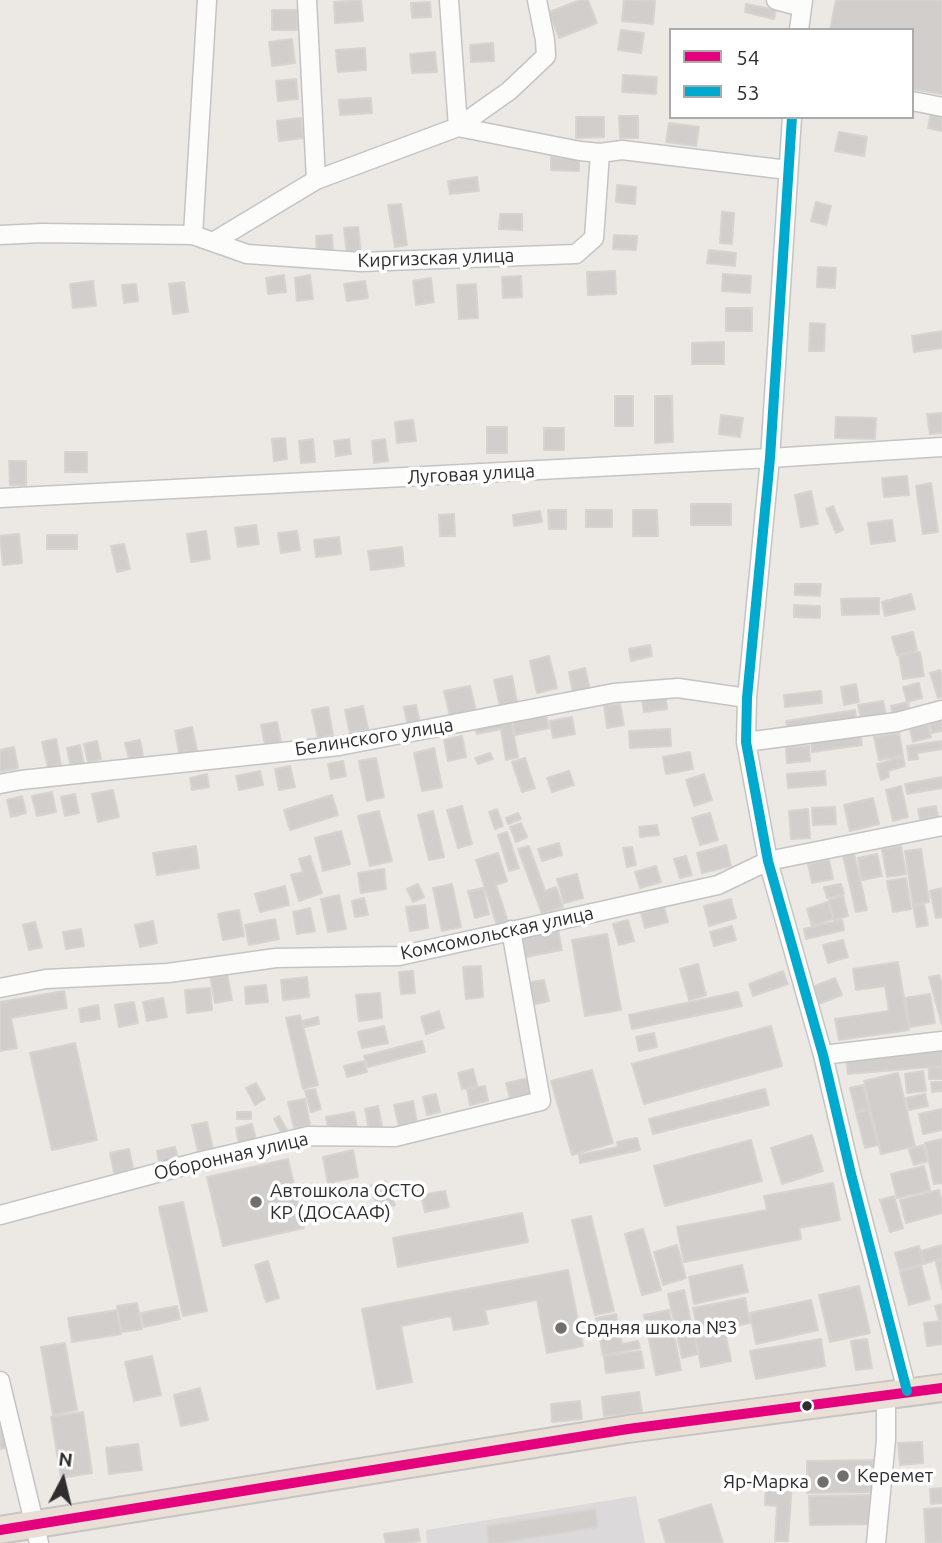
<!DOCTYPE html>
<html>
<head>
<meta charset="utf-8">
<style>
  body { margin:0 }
  #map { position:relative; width:942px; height:1543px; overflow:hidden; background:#ece8e4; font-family:Ubuntu,sans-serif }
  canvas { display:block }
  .legend { position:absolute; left:669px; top:28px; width:245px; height:91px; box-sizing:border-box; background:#fff; border:2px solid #ababab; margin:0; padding:9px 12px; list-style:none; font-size:21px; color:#2e2e2e }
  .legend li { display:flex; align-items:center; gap:14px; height:35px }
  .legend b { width:35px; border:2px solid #ababab }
  .north { position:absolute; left:28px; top:1445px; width:70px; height:70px; -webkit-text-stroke:5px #fff; paint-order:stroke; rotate:7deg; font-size:19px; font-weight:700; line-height:28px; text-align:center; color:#2e2e2e }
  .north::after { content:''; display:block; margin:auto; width:24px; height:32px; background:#2e2e2e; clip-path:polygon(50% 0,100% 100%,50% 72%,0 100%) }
</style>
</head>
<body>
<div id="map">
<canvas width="942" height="1543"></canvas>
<ul class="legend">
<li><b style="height:9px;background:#e5007d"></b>54</li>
<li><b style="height:9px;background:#00a9ce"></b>53</li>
</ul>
<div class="north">N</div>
</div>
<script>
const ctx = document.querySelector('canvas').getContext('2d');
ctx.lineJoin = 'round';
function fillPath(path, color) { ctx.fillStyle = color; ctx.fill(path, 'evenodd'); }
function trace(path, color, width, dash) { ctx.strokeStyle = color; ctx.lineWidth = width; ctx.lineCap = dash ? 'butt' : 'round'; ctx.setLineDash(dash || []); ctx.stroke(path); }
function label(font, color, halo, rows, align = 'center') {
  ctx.font = font + ' Ubuntu,sans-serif'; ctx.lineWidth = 7; ctx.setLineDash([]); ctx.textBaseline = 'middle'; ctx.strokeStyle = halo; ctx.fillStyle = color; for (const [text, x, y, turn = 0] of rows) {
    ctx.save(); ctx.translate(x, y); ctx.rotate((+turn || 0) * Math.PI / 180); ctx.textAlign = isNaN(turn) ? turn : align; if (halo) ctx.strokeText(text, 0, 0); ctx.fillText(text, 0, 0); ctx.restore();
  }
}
fillPath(new Path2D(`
  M636,1496L645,1543H427L426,1530Z`), '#dcd9db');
const building = new Path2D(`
  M361,0L363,21L335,23L334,2Z
  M580,0H588L597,23L559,38L549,12Z
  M624,0L655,1L653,24L622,21Z
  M836,0H942V94L912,89V30H830Z
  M430,2L431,17L412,18L411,3Z
  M746,4L776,10L774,19L745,12Z
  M272,10H297V30H272Z
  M621,30L644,33L641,53L618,50Z
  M292,39L295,63L272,66L269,42Z
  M493,43L494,61L471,62L470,45Z
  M365,48L366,70L338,72L336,50Z
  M435,52L437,72L412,73L410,54Z
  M623,75L657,77L656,94L622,92Z
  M296,79L298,99L278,101L276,81Z
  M371,98L372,113L340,115L339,100Z
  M931,112L942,114V131L928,128Z
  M619,116H638V138H620Z
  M576,117H604V137L576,138Z
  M301,118L303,138L279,141L277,121Z
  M669,123L699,127L696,146L666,142Z
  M839,132L867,137L864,156L835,151Z
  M551,157L579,158V171L551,170Z
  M477,177L479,191L450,194L448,181Z
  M617,185L636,187L635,204L616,202Z
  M816,202L831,206L826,225L811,221Z
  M401,204L407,245L395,247L388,205Z
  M722,212L734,213L732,244L720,243Z
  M500,214H522V230L499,229Z
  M358,227L361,253L347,255L344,228Z
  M332,235L333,254L317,255L316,236Z
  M614,235L637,236L636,250L613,249Z
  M709,250L736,253L735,266L707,263Z
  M818,267L836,268L835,288L817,287Z
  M615,271L616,294L588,295L587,272Z
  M723,274L751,276L750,293L722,291Z
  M284,275L286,292L268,294L266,278Z
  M310,275L313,299L297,301L295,278Z
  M521,276L522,297L503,298L502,277Z
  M431,278L434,302L416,305L413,281Z
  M93,281L96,306L73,308L70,284Z
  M365,281L368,298L347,301L344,284Z
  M184,282L188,312L173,314L169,284Z
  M136,284L138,301L124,303L122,285Z
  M476,284L478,318L459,319L457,285Z
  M726,308H752V331H726Z
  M810,323L825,324L824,351H809Z
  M942,331V348L914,352L912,336Z
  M724,342V364H692V343Z
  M615,396H633V426H615Z
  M655,396H672L673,442L655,443Z
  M942,413V433L930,434L927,414Z
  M721,415L743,418L740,437L719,434Z
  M836,417L876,418L875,439L835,438Z
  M413,420L416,441L397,443L395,422Z
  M487,427H507V453H487Z
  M544,428H564V450H544Z
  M285,438L287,459L274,461L272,439Z
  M313,439L315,462L301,463L299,441Z
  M349,439L351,454L336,456L334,441Z
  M385,439L388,461L374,463L372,441Z
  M65,452H87V472H65Z
  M9,461H26V485H10Z
  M907,476L909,495L884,497L882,478Z
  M931,483L938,532L923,534L916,486Z
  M811,491L818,524L801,527L795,495Z
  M691,504H731V525H691Z
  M833,506L843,530L836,533L826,509Z
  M548,510H566V529H549Z
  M586,510H612V527H586Z
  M633,510H657L658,536H633Z
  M540,511L542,522L514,526L513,515Z
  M454,514L455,536H440L439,515Z
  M892,520L895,541L871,544L868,523Z
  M256,525L259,544L238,547L235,528Z
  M206,531L210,559L191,562L187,534Z
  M297,531L300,550L281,553L278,533Z
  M19,534L22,563L3,565L0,536Z
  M47,535H77V549H47Z
  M339,537L341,554L316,557L314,540Z
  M124,544L130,569L117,572L111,546Z
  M402,547L404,566L371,570L368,551Z
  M795,584H821L820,596L795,595Z
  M911,594L915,609L885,616L882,602Z
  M879,598V614L842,615L841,599Z
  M794,605L820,606V618L794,617Z
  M913,632L917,650L897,655L892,637Z
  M650,645L652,656L631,661L629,649Z
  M920,652L924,676L903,679L899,655Z
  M549,656L557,688L537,693L530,661Z
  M585,668L590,690L573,693L569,672Z
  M940,670L942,676V697L938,698L930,673Z
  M512,676L517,702L500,706L494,680Z
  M919,683L922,698L907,702L903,687Z
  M856,684L859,702L844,705L841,687Z
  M470,686L476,711L450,716L444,691Z
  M821,691L822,703L785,707L784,695Z
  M665,695L667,709L644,712L642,699Z
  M883,701L887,719L862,723L858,705Z
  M908,702L910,714L893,717L891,706Z
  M620,704L624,725L607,728L604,706Z
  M416,705L420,723L408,726L404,707Z
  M363,706L368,729L350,733L345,710Z
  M328,707L333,735L318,738L312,710Z
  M855,710L857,724L788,735L786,721Z
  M546,716L549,728L515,735L512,722Z
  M572,717L575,734L553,738L550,721Z
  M942,717V731L932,733L929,721Z
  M511,721L518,757L506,760L501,729L477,734L475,727Z
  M277,722L281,742L265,745L261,725Z
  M928,724L931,737L913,742L910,729Z
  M192,727L198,754L180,757L175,731Z
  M670,729L671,746L630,748L629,731Z
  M860,733L862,745L812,752L811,740Z
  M899,733L903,756L879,760L874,737Z
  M462,736L466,757L448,761L444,740Z
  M56,739L61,765L48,768L42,742Z
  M140,740L143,756L129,759L125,743Z
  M97,741L101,759L88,762L84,744Z
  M941,741L942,749L917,753L918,759L909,760L907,746Z
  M80,745L84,765L71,767L67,748Z
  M809,746L810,761L787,763L786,747Z
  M14,747L18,768L0,772V750Z
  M434,748L442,787L422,791L414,753Z
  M690,752L693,769L666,774L663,757Z
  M490,753L493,759L478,764L475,758Z
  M903,757L905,766L888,771L889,777L881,780L877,764Z
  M376,758L384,797L367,801L359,761Z
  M525,758L535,788L522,792L512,762Z
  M343,761L346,776L331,779L328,764Z
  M290,766L295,787L279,790L275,769Z
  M260,771L263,785L239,790L236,776Z
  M569,771L574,785L552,792L547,778Z
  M825,771L826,785L788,788L787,774Z
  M207,774L209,787L192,790L190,778Z
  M704,774L712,800L694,806L686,780Z
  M942,777V788L907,794L905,784Z
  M901,786L908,817L893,821L886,790Z
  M113,790L119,817L98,822L92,794Z
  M52,792L56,812L37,816L32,796Z
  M75,794L79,813L65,816L61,797Z
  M332,795L338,815L290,830L284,810Z
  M22,796L26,813L11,817L7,800Z
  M873,798L879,824L850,831L844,805Z
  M462,806L472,844L458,848L447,810Z
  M936,806L938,816L920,819L918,809Z
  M835,807L836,824L813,825L812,808Z
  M497,809L503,826L495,829L489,812Z
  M808,809L810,838L791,839L789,811Z
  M379,811L392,861L370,866L358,816Z
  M433,811L444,857L429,860L418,815Z
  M518,813L521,819L508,824L506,818Z
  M710,813L718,840L700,845L692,818Z
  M521,823L527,837L516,842L510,827Z
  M657,825L659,835L640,837L639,827Z
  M341,831L350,864L323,871L315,838Z
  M507,832L519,868L509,871L498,835Z
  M559,843L562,855L542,861L538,849Z
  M726,845L731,866L702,873L697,853Z
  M196,846L199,868L157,875L153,853Z
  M529,846L545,891L556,887L563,907L542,914L518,849Z
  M901,846L906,874L887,877L882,849Z
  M632,847L636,865L627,867L623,848Z
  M853,849L867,910L856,912L842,852Z
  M921,849L929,902L913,905L905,851Z
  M498,853L507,881L496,885L508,922L497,926L476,860Z
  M877,854L882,876L862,880L858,858Z
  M310,856L322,893L299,901L291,875L303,872L299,859Z
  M686,856L692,875L680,878L674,859Z
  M829,860L833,879L812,883L808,864Z
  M656,866L661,882L640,888L635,872Z
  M384,869L386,889L361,893L358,873Z
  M577,874L583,898L564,903L557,879Z
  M906,878L911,909L893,912L887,881Z
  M418,884L424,897L413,902L407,889Z
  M452,884L461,927L442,931L433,888Z
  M841,884L844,894L827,898L824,887Z
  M285,886L289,905L260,912L255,894Z
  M483,888L489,914L475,918L468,891Z
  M942,888V917L936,918L930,891Z
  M339,895L346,929L328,932L321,899Z
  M843,896L848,916L834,920L829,900Z
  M364,898L368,915L355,917L352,901Z
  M731,899L736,918L709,926L704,906Z
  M828,902L833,919L812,926L807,909Z
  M924,904L928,925L917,927L913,906Z
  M425,905L428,928L410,931L406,907Z
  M664,907L668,922L645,928L641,913Z
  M310,908L315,931L297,934L293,912Z
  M239,910L244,936L223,940L218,914Z
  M275,919L279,939L249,945L245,925Z
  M628,920L634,941L619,945L613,924Z
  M842,920L844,930L806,939L804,929Z
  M153,921L157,943L140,947L135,925Z
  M35,922L42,947L29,950L23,925Z
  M732,926L736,940L714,946L710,932Z
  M81,929L84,946L66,949L63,932Z
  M558,930L562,950L521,958L517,938Z
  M607,934L621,1010L585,1016L572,940Z
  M843,940L848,957L828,963L823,945Z
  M898,962L909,1030L839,1040L835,1019L889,1011L885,986L856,990L853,969Z
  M698,964L706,995L689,1000L680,969Z
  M481,966L483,997L466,999L463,967Z
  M413,971L415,993L401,994L399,972Z
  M783,971L788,984L753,996L749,984Z
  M227,973L232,1000L215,1003L210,976Z
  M939,975L942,984V1025L929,977Z
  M307,977L309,997L283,1000L281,980Z
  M835,978L842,995L816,1005L810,988Z
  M544,980L549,1001L532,1005L527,983Z
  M266,985L268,1002L246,1004L245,987Z
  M210,988L212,1010L187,1013L185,990Z
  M64,991L67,1008L11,1018L17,1048L0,1051V1002Z
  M738,992L742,1006L632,1029L629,1015Z
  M380,993L382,1018L359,1021L356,995Z
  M930,994L935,1023L910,1027L905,998Z
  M163,998L167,1017L147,1021L143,1002Z
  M134,1002L138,1023L119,1027L115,1005Z
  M98,1005L100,1019L81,1022L79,1009Z
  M439,1011L444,1028L426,1034L421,1017Z
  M300,1015L318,1085L303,1089L286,1018Z
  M318,1017L319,1024L305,1027L303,1021Z
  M384,1026L388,1043L362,1048L358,1032Z
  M771,1026L782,1066L644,1104L632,1064Z
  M654,1033L657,1047L639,1051L636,1037Z
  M422,1041L425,1052L368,1067L364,1056Z
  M75,1043L97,1140L52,1150L30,1053Z
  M942,1050V1066L848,1074L846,1059Z
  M364,1061L367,1072L347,1077L344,1066Z
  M942,1067V1079H929V1068Z
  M473,1069L477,1086L462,1089L458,1073Z
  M592,1070L613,1143L572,1155L551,1081Z
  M923,1071L926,1091L907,1093L905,1074Z
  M898,1073L915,1146L881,1154L864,1081Z
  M529,1078L532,1093L510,1098L506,1083Z
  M931,1082H942V1091L932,1092Z
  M256,1083L265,1099L255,1105L246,1088Z
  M863,1085L869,1108L856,1112L850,1088Z
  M485,1086L488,1101L470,1105L467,1089Z
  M315,1089L321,1109L311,1112L305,1091Z
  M765,1089L769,1105L653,1134L649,1119Z
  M436,1094L440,1112L427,1115L423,1097Z
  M925,1094L928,1106L909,1110L906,1098Z
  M305,1099L310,1125L294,1128L288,1102Z
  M413,1101L417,1123L399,1126L394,1105Z
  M378,1106L382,1126L369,1129L365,1109Z
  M942,1109V1130L923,1134L919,1114Z
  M869,1110L878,1145L865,1148L856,1113Z
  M237,1112H251V1119H237Z
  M354,1112L357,1127L329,1133L326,1117Z
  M279,1116L287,1130L282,1134L274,1119Z
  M207,1122L213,1149L198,1152L192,1125Z
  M252,1124L256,1140L239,1144L236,1128Z
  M812,1135L823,1171L782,1184L771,1148Z
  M637,1138L640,1150L580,1163L579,1155L618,1147L617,1142Z
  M942,1139V1183L934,1184L925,1143Z
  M751,1140L762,1181L665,1206L654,1166Z
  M923,1145L928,1161L914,1165L909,1150Z
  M175,1147L179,1162L160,1166L157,1151Z
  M129,1149L134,1173L115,1177L110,1153Z
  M353,1150L358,1177L328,1183L323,1157Z
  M288,1159L304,1228L223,1246L207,1177Z
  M924,1166L930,1190L897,1198L891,1174Z
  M386,1181L395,1205L379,1211L370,1186Z
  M833,1183L840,1220L799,1228L801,1239L684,1262L677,1227L767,1210L764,1196Z
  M939,1190L942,1203V1213L906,1223L900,1200Z
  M445,1191L449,1207L425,1212L421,1195Z
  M894,1196L903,1228L890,1232L880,1200Z
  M183,1202L207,1311L183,1316L159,1207Z
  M522,1213L528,1242L398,1267L393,1238Z
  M591,1216L614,1311L595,1315L572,1220Z
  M643,1229L661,1290L642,1295L625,1234Z
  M677,1245L686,1278L663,1285L654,1252Z
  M942,1245V1258L924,1264L921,1251Z
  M919,1246L923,1264L900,1270L895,1253Z
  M942,1260V1289L936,1262Z
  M268,1261L279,1298L266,1302L255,1265Z
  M742,1265L748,1292L694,1304L689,1277Z
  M921,1266L930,1299L909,1305L900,1272Z
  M568,1270L583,1346L547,1353L537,1300L485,1310L488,1324L454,1330L451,1316L401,1326L412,1382L377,1389L362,1309Z
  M859,1286L870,1333L830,1342L819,1295Z
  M684,1290L698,1354L682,1358L668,1294Z
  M745,1298L750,1323L698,1334L693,1308Z
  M811,1300L818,1330L756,1344L750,1313Z
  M137,1303L142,1329L122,1332L117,1306Z
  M942,1304V1320H939L935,1306Z
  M177,1306L180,1319L144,1327L141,1313Z
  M117,1310L121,1334L72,1342L68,1318Z
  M669,1310L681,1370L656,1375L644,1315Z
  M616,1314L622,1344L638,1341L640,1348L603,1355L596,1318Z
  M942,1321V1344L927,1346L924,1323Z
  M725,1332L731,1361L701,1367L696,1338Z
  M821,1339L825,1366L756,1379L750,1351Z
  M867,1339L872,1368L856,1370L851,1341Z
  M65,1343L77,1410L53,1415L41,1347Z
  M641,1351L644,1368L606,1373L604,1356Z
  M152,1356L161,1395L134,1401L125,1362Z
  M200,1388L208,1420L181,1426L174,1395Z
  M639,1392L642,1412L604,1416L602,1397Z
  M580,1401L582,1419L552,1422L551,1404Z
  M83,1412L92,1473L61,1478L51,1417Z
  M3,1427L9,1447L0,1449V1428Z
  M922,1442L923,1463L900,1465L898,1443Z
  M138,1444L142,1470L109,1474L106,1448Z
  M879,1460L880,1492L807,1493V1461Z
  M766,1481L792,1483L788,1541H775L777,1506L765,1505Z
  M942,1488V1503L931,1504L930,1489Z
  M874,1495V1524L810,1525L809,1496Z
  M711,1504L723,1543H666L659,1520Z
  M942,1508V1543H926L924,1509Z
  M595,1509L598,1527L499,1543H489L487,1526Z
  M418,1529L420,1541L408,1543H386L384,1534Z`);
fillPath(building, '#d1cecb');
trace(building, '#d7d4d0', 2);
const minor = new Path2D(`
  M776,0L802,7
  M799,30L803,0
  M912,101L942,107
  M792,117L770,458L747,698L746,742L768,861L823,1055L851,1174L907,1391
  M458,127L509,91L546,56L545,40L537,0
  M458,127L580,151L600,153
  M316,180L458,127L449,0
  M0,235L42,233L193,235L247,254L361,262L576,254L594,238L600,153L622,150L788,170
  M193,235L207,0
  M213,242L316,180L307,0
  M0,498L770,458L942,447
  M746,742L897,722L942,710
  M0,784L21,780L339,746L614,693L678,688L747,698
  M0,988L46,979L168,973L276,958L399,956L718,885L768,861L942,826
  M823,1055L942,1041
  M0,1215L198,1162L308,1136L395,1137L541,1101L511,930
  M0,1381L39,1543
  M876,1543L886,1440V1394`);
const highway = new Path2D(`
  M0,1530L628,1429L942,1388`);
trace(minor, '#c5c4c5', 21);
trace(highway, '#c6c5c4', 30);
trace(minor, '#fcfcfb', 18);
trace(highway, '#eadfd6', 26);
trace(new Path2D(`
  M0,1530L628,1429L942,1388`), '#e5007d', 10);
trace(new Path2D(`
  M792,117L770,458L747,698L746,742L768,861L823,1055L851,1174L907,1391`), '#00a9ce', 10);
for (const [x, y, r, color] of [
  [256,1202,7,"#706f6e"],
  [561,1328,7,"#706f6e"],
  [807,1406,6,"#2e2e2e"],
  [843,1476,7,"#706f6e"],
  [823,1482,7,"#706f6e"]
]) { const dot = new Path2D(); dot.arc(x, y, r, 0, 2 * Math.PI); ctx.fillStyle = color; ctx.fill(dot); trace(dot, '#fff', 2.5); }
label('19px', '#2e2e2e', '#fff', [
  ["Киргизская улица",436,258,-2],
  ["Луговая улица",471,474,-3],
  ["Белинского улица",374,737,-9],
  ["Комсомольская улица",497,933,-12],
  ["Оборонная улица",231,1156,-13]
]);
label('19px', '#2e2e2e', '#fff', [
  ["Автошкола ОСТО",270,1191],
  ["КР (ДОСААФ)",270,1213],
  ["Срдняя школа №3",575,1328],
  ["Керемет",857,1476],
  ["Яр-Марка",809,1482,"right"]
], 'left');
</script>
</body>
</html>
